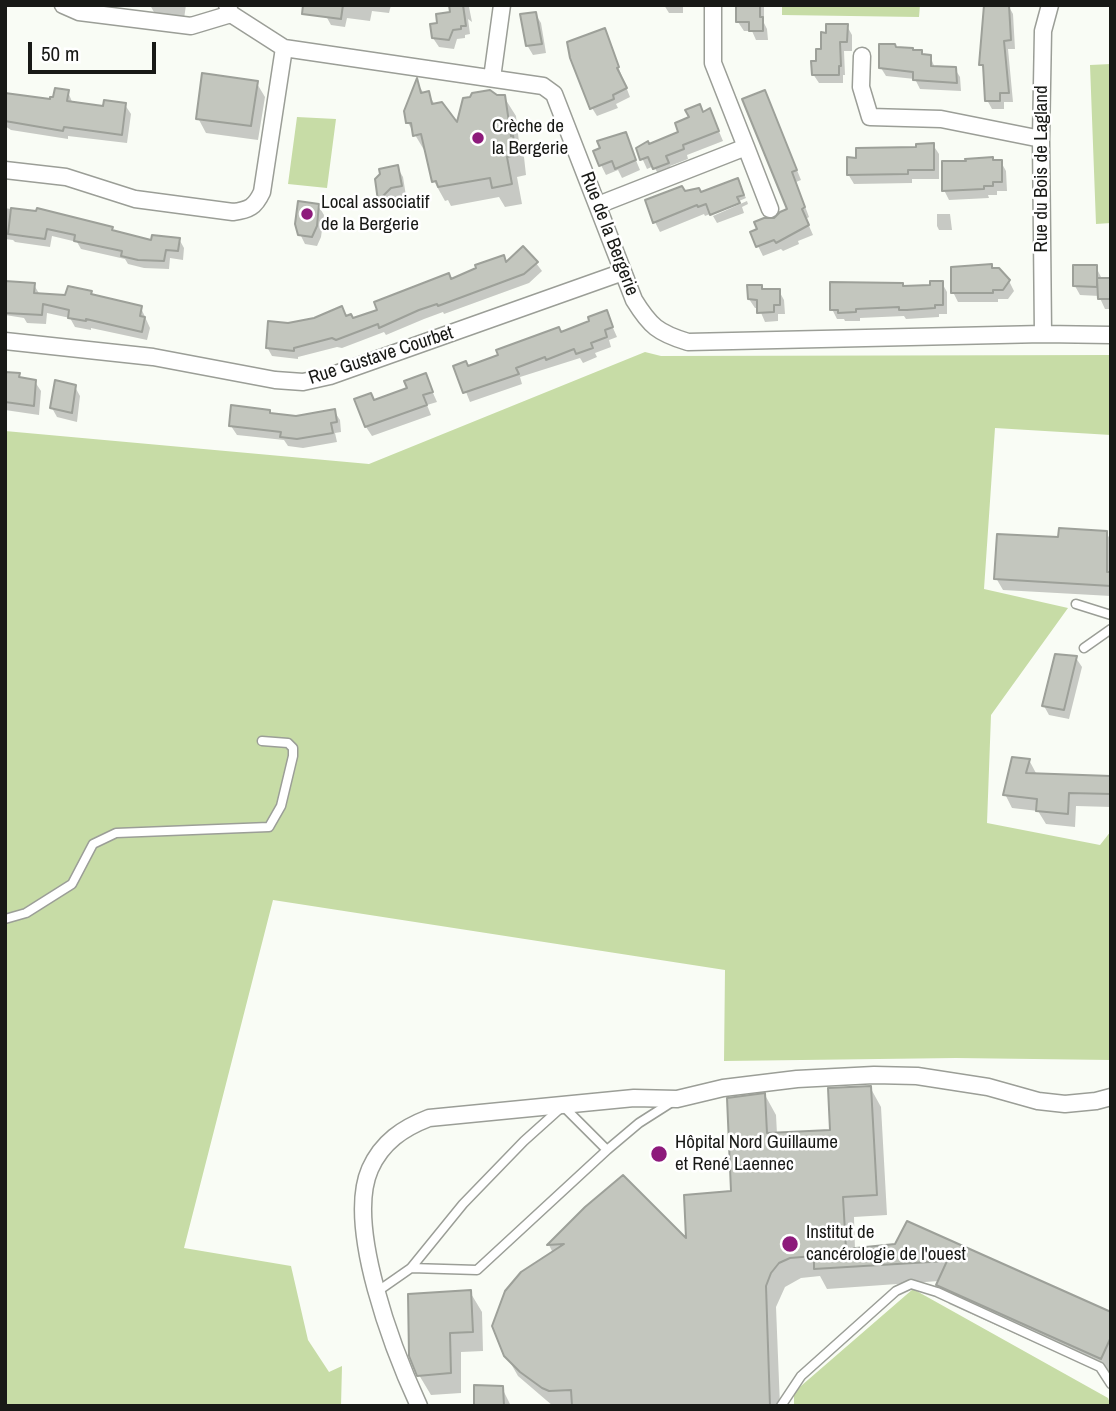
<!DOCTYPE html>
<html>
<head>
<meta charset="utf-8">
<style>
  body { margin:0 }
  #map { position:relative; width:1116px; height:1411px; overflow:hidden; background:#f9fcf5; font-family:"Archivo Narrow",sans-serif }
  canvas { display:block }
  .frame { position:absolute; inset:0; border:7px solid #181916; pointer-events:none }
  .scale { position:absolute; left:28px; top:42px; width:128px; height:32px; box-sizing:border-box; border:4px solid #181916; border-top:0; padding-left:9px; font-size:21px; line-height:24px; white-space:nowrap; color:#181916; -webkit-text-stroke:5px #fff; paint-order:stroke }
</style>
</head>
<body>
<div id="map">
<canvas width="1116" height="1411"></canvas>
<div class="frame"></div>
<div class="scale">50 m</div>
</div>
<script>
const ctx = document.querySelector('canvas').getContext('2d');
ctx.lineJoin = 'round';
function fillPath(path, color) { ctx.fillStyle = color; ctx.fill(path, 'evenodd'); }
function trace(path, color, width, dash) { ctx.strokeStyle = color; ctx.lineWidth = width; ctx.lineCap = dash ? 'butt' : 'round'; ctx.setLineDash(dash || []); ctx.stroke(path); }
function label(font, color, halo, rows, align = 'center') {
  ctx.font = font + ' "Archivo Narrow",sans-serif'; ctx.lineWidth = 5; ctx.setLineDash([]); ctx.textBaseline = 'middle'; ctx.strokeStyle = halo; ctx.fillStyle = color; for (const [text, x, y, turn = 0] of rows) {
    ctx.save(); ctx.translate(x, y); ctx.rotate((+turn || 0) * Math.PI / 180); ctx.textAlign = isNaN(turn) ? turn : align; if (halo) ctx.strokeText(text, 0, 0); ctx.fillText(text, 0, 0); ctx.restore();
  }
}
fillPath(new Path2D(`
  M782,5H920L919,17L782,15Z
  M1111,64V223L1096,224L1090,65Z
  M297,117L336,119L327,188L288,184Z
  M645,352L661,356L1111,355V435L995,428L984,589L1068,608L991,715L987,823L1100,845L1111,831V1060L956,1058L724,1061L725,970L273,900L184,1248L291,1266L308,1340L329,1372L342,1366L341,1406H5V431L369,464Z
  M913,1289L1108,1398L1111,1406H794V1392Z`), '#c7dca6');
fillPath(new Path2D(`
  M150,5H186L184,19L155,14Z
  M313,5H391L389,13L372,11L370,21L347,18L345,27L331,25L326,16Z
  M448,5H477L469,7L472,22L468,19L470,34L465,35V38L457,39L454,49L439,47L433,38L459,13Z
  M664,5H698H683V13H669Z
  M738,5H764V23L767,29L768,40H756L752,31H744L738,22Z
  M1008,5L1013,14L1015,49H1008L1013,102H1004V109H992L987,100L985,72L981,64Z
  M535,13L541,23L546,53L533,55L527,45Z
  M847,26L852,35V51H844L845,75H843V83H819L813,74L822,51Z
  M604,30L630,97L616,104L618,108L597,116L592,108Z
  M896,49L930,56L935,68L955,69L960,77L961,91L920,89L915,79L886,76L881,68Z
  M256,82L265,97L258,140L206,133L198,118Z
  M417,82L424,94L428,93L435,105L458,126L497,97H504L516,116L520,151L524,157L526,175L517,177L522,204L505,207L499,197L451,206L448,200L445,201L430,174L427,155L408,123Z
  M68,92L73,104L105,108L125,105L131,114L127,143L68,136V139L11,130L5,126V95L51,101Z
  M769,101L801,180L796,182L809,217L806,219L813,235L798,241L799,244L783,251L781,249L763,256L758,246L775,220L789,210Z
  M710,110L723,141L687,155L688,159L670,166L673,173L660,178L654,166L647,169L638,149L680,133Z
  M625,134L640,170L622,178L618,170L606,175L601,165Z
  M933,145L939,154V179H912V183L854,184L848,174Z
  M993,162H1001L1006,171L1007,191H997V195H988L989,198L949,200L944,190Z
  M397,167L403,177L406,196L397,198L385,209L380,200L376,180Z
  M737,180L746,198L710,214L705,216L704,214L660,232L655,222L685,193L701,194Z
  M747,201L748,204L742,207L744,213L717,223L713,216Z
  M318,205L324,215L321,237L317,246L305,244L300,234Z
  M5,208L112,228L114,233L153,242L179,239L184,248L183,260L170,258L169,269L144,268L128,264L125,259L81,249L77,242L52,236L50,247L15,242L13,240L5,239Z
  M937,214H950L952,230H939L937,226Z
  M536,263L542,271L529,283L444,314L443,312L424,319L386,335L384,332L342,348L337,347L298,357V359L272,356L267,347L288,325L314,319L342,308L347,318L353,320L451,281Z
  M991,266L1009,281L1014,291L1008,299H998V302H958L953,292Z
  M1096,267L1102,279H1111V309H1105L1099,296L1080,295L1075,286Z
  M5,282L34,285L40,295L67,297L91,292L93,297L141,308L150,328L147,340L91,328V330L75,327L70,318L47,313L46,324L27,323L24,318L5,315Z
  M942,283L947,292V314H939V317L906,319L904,316L860,318V321H845L844,319H837L832,309L903,287H932Z
  M763,291H779L784,300L785,314H778V321L765,322L759,308H755L749,299Z
  M606,312L617,337L609,340L611,347L595,353L597,357L583,363L580,358L520,377L522,384L470,402L456,367L468,368L592,323Z
  M5,374L19,375L21,379L35,382L41,391L39,415L5,410Z
  M425,375L437,402L427,405L431,415L372,436L366,427L374,402L409,389Z
  M75,387L80,396L77,422L57,417L52,408Z
  M269,411L271,415L296,417L334,411L340,420L341,432L335,433L337,442L303,448L288,446L284,440L237,435L231,426Z
  M1106,532L1111,541V596L1003,590L996,578L1060,538Z
  M1076,658L1082,667L1069,719L1049,715L1044,706Z
  M1029,760L1037,775L1111,777V807L1076,806L1075,827L1046,824L1038,811L1012,808L1005,794Z
  M870,1087L881,1107L887,1215L854,1217L855,1250L896,1246L908,1223L1110,1313L1111,1312V1377L949,1304L938,1285L939,1281L827,1289L820,1276L801,1278L785,1287L776,1307L780,1406H553L518,1376L506,1355L553,1253L549,1245L587,1208L687,1242L733,1192L765,1095L776,1115L777,1134L832,1131Z
  M470,1292L482,1312L483,1351L461,1352V1393L431,1395L419,1375Z
  M502,1388L511,1406H475Z`), '#0003');
const building = new Path2D(`
  M303,5H343L341,19L302,14Z
  M449,5H463L466,26H461V29L453,30L449,40L432,38L430,24L437,23L436,14L450,12Z
  M760,5V17H763V31H749V22H736V6Z
  M984,5H1009L1011,40L1004,41L1009,93H1000V101H985L983,65H979Z
  M536,12L542,44L526,46L520,14Z
  M826,24H848L847,42H840L841,66H839V75H812L811,61H816V49H821V32L826,33Z
  M605,28L619,67L617,68L627,88L613,95L614,99L590,109L570,58L567,42Z
  M879,44H895L896,47L913,48V50H922V54L931,55V66L956,67L957,83L913,80V72L879,68Z
  M202,73L258,81L251,126L196,119Z
  M417,78L421,93L429,91L432,104L442,102L457,122L463,98L470,97L472,93L490,90L497,95H505L511,136L513,135L516,155L507,157L512,184L492,188L490,178L438,187L436,181L432,182L421,134L413,136L411,123H406L404,111Z
  M55,88L69,90L67,101L103,106L104,100L126,103L122,135L64,127L63,131L5,121V93L50,99V97H53Z
  M765,90L797,170L792,172L805,207L802,209L809,225L776,243L774,240L756,247L750,232L757,229L754,222L764,218H774L780,212L787,209L742,99Z
  M700,104L703,112L710,108L719,131L683,145L684,149L666,156L669,163L653,169L648,157L640,160L636,148L648,141L649,144L678,132L675,123L689,117L685,110Z
  M626,132L636,160L615,169L612,161L599,166L593,151L600,148L597,141Z
  M934,143V170H908V174L847,175V157L856,158V148L916,147V144Z
  M993,157V160H1002V182H993V186H984V189L942,191V161H966L965,159Z
  M398,165L402,186L391,188L378,201L375,179L380,174L379,169Z
  M738,178L744,195L737,197L740,203L710,215L706,204L698,207L697,205L653,223L645,200L682,186L685,191L699,188L701,192Z
  M298,201L319,204L317,226L312,237L298,235L295,224Z
  M11,208L36,211L37,208L113,227L112,230L151,240L152,235L180,238L178,251L166,250L164,261L138,260L121,256L122,251L74,241L75,235L47,229L45,239L8,234Z
  M523,246L538,262L524,274L438,306L437,304L419,310L379,328L378,324L336,340L332,338L294,348V351L266,348L268,321L288,323L314,318L342,306L346,316L351,314L353,318L377,310L374,302L449,273L451,279L476,268L475,265L504,255L506,262Z
  M992,264V268H999L1010,280L1003,290H993V293H951V267Z
  M1073,265H1097V287L1073,286Z
  M1097,278H1111V299H1098Z
  M5,281L35,283L34,293L65,295L68,286L92,291L91,294L142,306L140,316L145,317L142,332L86,319V321L68,318L69,310L43,304L42,315L5,313Z
  M930,281H943V305H935V308L907,310H899V307L856,309V312L838,313V310H830V282L903,283V286L930,285Z
  M747,285H762V289H780V305H774V312L757,313V300L748,299Z
  M607,310L613,327L605,330L607,337L591,343L593,348L576,354L574,349L546,360L545,357L516,368L519,374L463,393L453,366L466,361L468,366L498,355L496,350L559,327L561,332L589,321L588,317Z
  M5,372L20,373L19,377L36,380L34,406L5,402Z
  M426,373L433,392L423,395L427,405L365,427L354,399L371,393L374,400L407,388L404,381Z
  M55,380L76,385L72,413L50,408Z
  M231,405L270,410V413L296,416L335,409L337,422L331,423L333,433L297,439L280,437L281,432L229,426Z
  M1059,528L1107,531V572H1111V586L994,579L997,534L1058,537Z
  M1055,654L1077,656L1064,710L1042,706Z
  M1012,757L1030,759L1026,773L1111,776V794L1069,793L1068,814L1036,811L1037,799L1003,795Z
  M871,1086L877,1195L843,1197L846,1249L895,1244L907,1221L1111,1312V1337L1101,1359L936,1285L947,1261L814,1269V1256L790,1258L779,1263L771,1273L766,1286L770,1406H572L571,1390L549,1391L542,1388L520,1372L504,1356L492,1326L505,1291L521,1272L564,1244L547,1245L585,1207L623,1175L686,1238L684,1195L731,1191L727,1098L765,1093L767,1133L830,1130L828,1088Z
  M471,1290L473,1332L450,1333L451,1373L417,1376L409,1356L408,1294Z
  M474,1385L503,1386L504,1406H474Z`);
fillPath(building, '#c3c6be');
trace(building, '#9da099', 2);
const lane = new Path2D(`
  M1076,604L1111,615
  M1084,648L1111,629
  M5,919L26,913L72,884L93,844L116,833L269,827L281,806L293,756V748L288,743L262,741
  M411,1268L477,1270L607,1150
  M378,1291L411,1268L463,1204L524,1141L563,1106L607,1150L639,1123L672,1102
  M781,1406L801,1376L896,1291L911,1284L937,1292L1100,1367L1111,1384`);
const street = new Path2D(`
  M63,5L79,12L191,26L231,14
  M227,5L231,14L284,48L543,86L554,94L634,300C650,326 658,333 688,342L1043,334L1111,335
  M862,56L861,87L870,117L941,119L1041,139
  M492,78L502,5
  M746,147L770,209
  M5,170L66,177L135,199L233,212C249,210 255,207 262,192L284,48
  M598,205L746,147L713,63V5
  M1043,334L1041,139L1043,31L1050,5
  M5,341L153,357L275,380L303,382L330,376L623,272
  M419,1406C394,1352 345,1226 370,1169C382,1142 403,1128 429,1118L634,1098L677,1099L723,1088L797,1079L874,1075L917,1076L988,1087L1038,1101L1065,1104L1096,1101L1111,1097`);
trace(lane, '#9b9e97', 11);
trace(street, '#9b9e97', 19);
trace(lane, '#fff', 8);
trace(street, '#fff', 16);
for (const [x, y, r, color] of [
  [478,138,7,"#8d1a7b"],
  [307,214,7,"#8d1a7b"],
  [659,1154,9,"#8d1a7b"],
  [790,1244,9,"#8d1a7b"]
]) { const dot = new Path2D(); dot.arc(x, y, r, 0, 2 * Math.PI); ctx.fillStyle = color; ctx.fill(dot); trace(dot, '#fff', 2.5); }
label('19px', '#181916', '#fff', [
  ["Crèche de",492,127],
  ["la Bergerie",492,149],
  ["Local associatif",321,203],
  ["de la Bergerie",321,225],
  ["Hôpital Nord Guillaume",675,1143],
  ["et René Laennec",675,1165],
  ["Institut de",806,1233],
  ["cancérologie de l'ouest",806,1255]
], 'left');
label('19px', '#181916', '#fff', [
  ["Rue du Bois de Lagland",1042,169,-90],
  ["Rue de la Bergerie",609,234,69],
  ["Rue Gustave Courbet",381,356,-18]
]);
</script>
</body>
</html>
